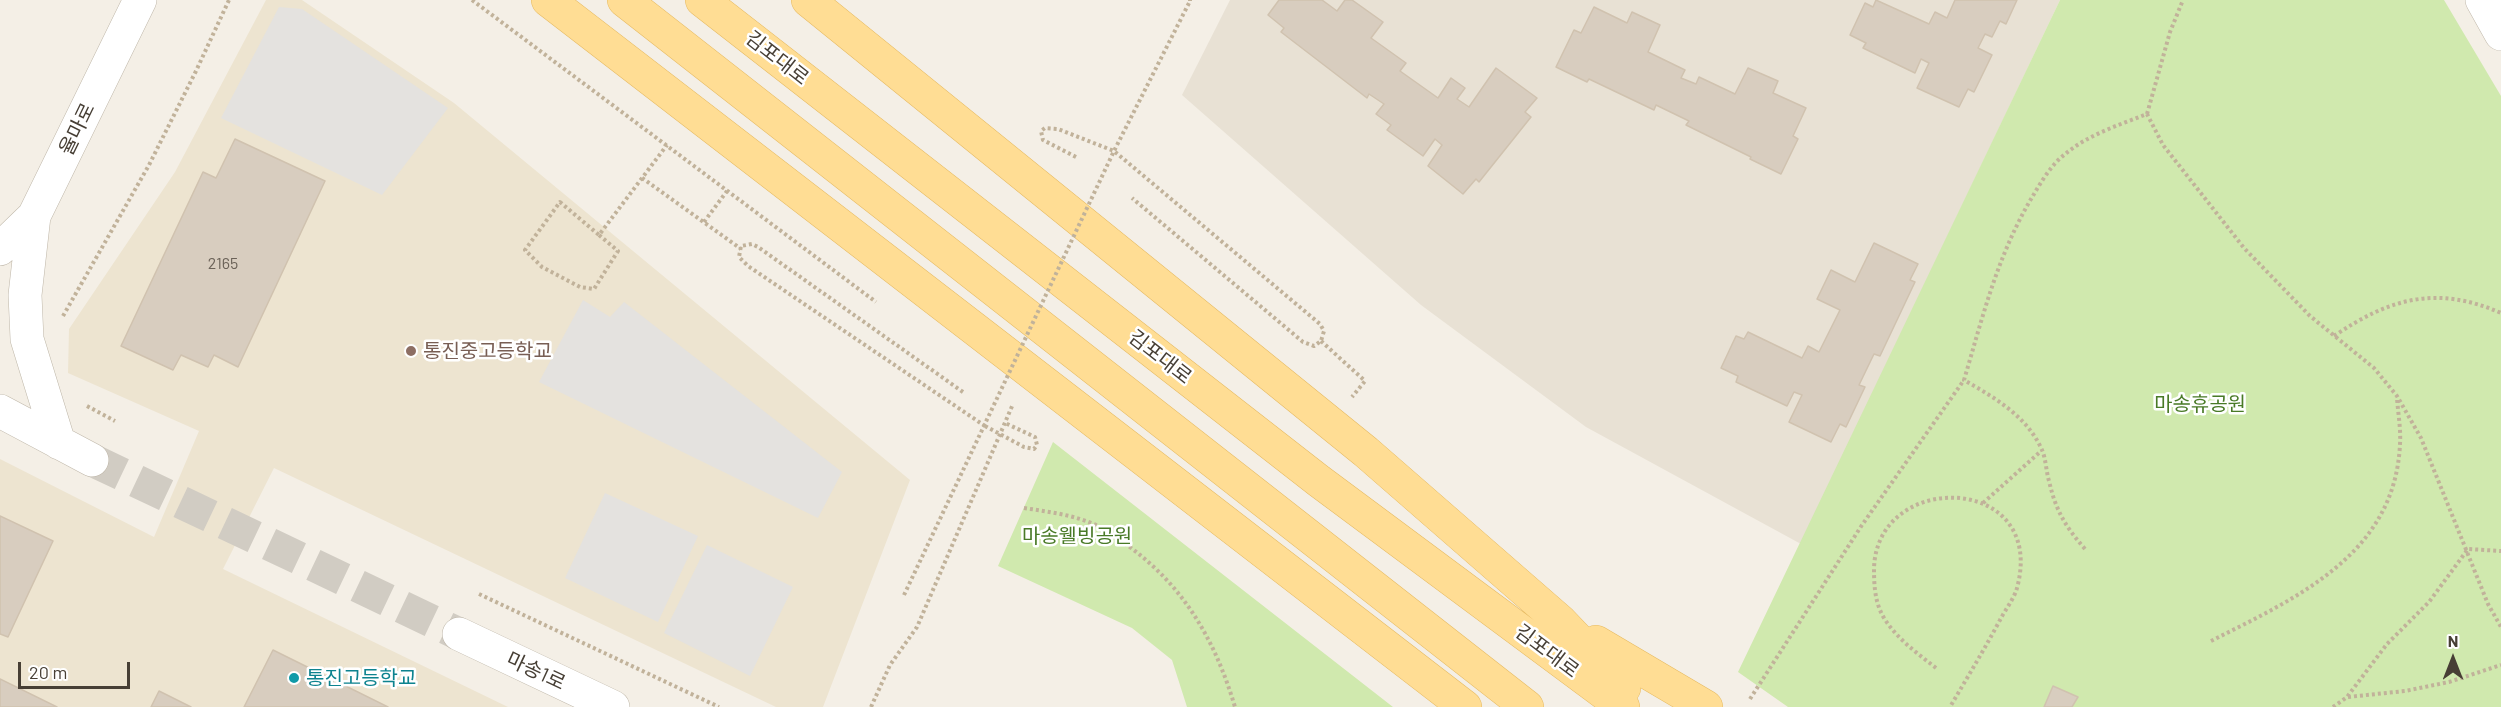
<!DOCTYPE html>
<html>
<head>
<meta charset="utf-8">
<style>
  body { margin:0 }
  #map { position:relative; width:2501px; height:707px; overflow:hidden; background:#f4efe6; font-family:Barlow,sans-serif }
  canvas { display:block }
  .north { position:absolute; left:2423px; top:629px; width:60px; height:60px; -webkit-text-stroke:4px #fff; paint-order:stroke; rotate:0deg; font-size:16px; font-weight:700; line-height:24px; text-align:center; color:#473f35 }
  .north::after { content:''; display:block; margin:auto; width:21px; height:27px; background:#473f35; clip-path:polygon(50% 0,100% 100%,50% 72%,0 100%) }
  .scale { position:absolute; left:18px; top:662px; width:112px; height:27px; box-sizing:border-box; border:3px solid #473f35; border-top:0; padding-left:8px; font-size:18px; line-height:21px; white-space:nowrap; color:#473f35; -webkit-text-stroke:4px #fff; paint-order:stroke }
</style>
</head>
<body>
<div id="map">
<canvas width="2501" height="707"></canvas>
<div class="north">N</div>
<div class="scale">20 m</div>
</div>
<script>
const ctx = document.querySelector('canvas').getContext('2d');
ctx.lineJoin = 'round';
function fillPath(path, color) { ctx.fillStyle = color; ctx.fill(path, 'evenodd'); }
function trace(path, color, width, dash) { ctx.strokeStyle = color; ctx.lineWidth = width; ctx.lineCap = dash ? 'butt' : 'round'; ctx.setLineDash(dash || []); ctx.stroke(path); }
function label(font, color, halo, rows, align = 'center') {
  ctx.font = font + ' Barlow,"Noto Sans KR",sans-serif'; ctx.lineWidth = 5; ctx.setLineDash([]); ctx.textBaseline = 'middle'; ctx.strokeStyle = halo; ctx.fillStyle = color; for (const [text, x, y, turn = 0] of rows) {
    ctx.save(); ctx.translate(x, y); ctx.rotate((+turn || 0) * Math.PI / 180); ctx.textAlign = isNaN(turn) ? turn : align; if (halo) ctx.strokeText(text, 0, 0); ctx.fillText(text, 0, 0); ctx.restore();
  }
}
fillPath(new Path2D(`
  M1230,0H2060L1801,544L1586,427L1421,305L1182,95Z`), '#e8e1d4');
fillPath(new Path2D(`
  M266,0H302L454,103L910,480L823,707H776L274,468L223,569L508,707H0V459L154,537L199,431L68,373L69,329L175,172Z`), '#ede4d0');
fillPath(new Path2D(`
  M2060,0H2444L2501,96V707H1788L1738,672Z
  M1053,442L1393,707H1187L1172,660L1132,628L998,566Z`), '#d0e9ae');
fillPath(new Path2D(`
  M279,7L302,9L448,108L382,195L221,118Z
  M583,300L610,317L624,302L842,472L818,518L539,382Z
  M605,493L698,536L658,622L565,578Z
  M707,545L793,587L750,676L664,633Z`), '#e4e2df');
const building = new Path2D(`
  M1279,0H1322L1337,11L1345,0H1352L1383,22L1371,38L1406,63L1400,71L1438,98L1451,78L1465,88L1457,99L1469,107L1496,68L1537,98L1525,112L1531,117L1479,182L1476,179L1463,194L1428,166L1442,145L1435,139L1423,156L1387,130L1391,125L1376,114L1384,104L1369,94L1367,98L1281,32L1284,28L1268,15Z
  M1876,0L1929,24L1935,12L1947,18L1955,0H2017L2006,24L2000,21L1992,37L1985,34L1978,48L1992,55L1974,92L1968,89L1959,107L1917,88L1929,63L1921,59L1915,73L1863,48L1866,43L1850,35L1865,3L1873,7Z
  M1594,7L1627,23L1632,12L1660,25L1648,52L1685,70L1681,78L1696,84L1699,77L1735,94L1748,68L1778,81L1773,93L1806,108L1793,136L1798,139L1781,174L1750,159L1751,157L1686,125L1689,121L1656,105L1654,110L1589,79L1587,82L1556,67L1574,30L1581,33Z
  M235,139L325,181L238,367L214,355L208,367L181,355L173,370L121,346L203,172L216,178Z
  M1874,243L1918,264L1910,280L1915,282L1880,356L1874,354L1859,385L1865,387L1846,427L1840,424L1831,442L1789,422L1802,395L1794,392L1787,406L1736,382L1738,376L1721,368L1736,336L1744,339L1748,332L1802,358L1808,346L1819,352L1840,310L1817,299L1831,270L1855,282Z
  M0,516L53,541L8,637L0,634Z
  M273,650L388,707H244Z
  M0,679L57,707H0Z
  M2053,686L2078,697L2072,707H2044Z
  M159,691L191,707H151Z`);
fillPath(building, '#d8cdbf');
trace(building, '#d0c2af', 1.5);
trace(new Path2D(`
  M92,460L459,634`), '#d1ccc3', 33, [33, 16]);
const minor = new Path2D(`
  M2482,0L2501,34
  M34,216L25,295L27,339L59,443
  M0,249L34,216L140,0
  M0,411L92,460
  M459,634L613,707`);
const major = new Path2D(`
  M548,0L1465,707
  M624,0L1527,707
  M702,0L1319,481L1623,707
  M808,0L1366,452L1560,621L1624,688
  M1596,642L1706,707`);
trace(minor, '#bfb7a9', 34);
trace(major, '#e6ba62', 34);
trace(new Path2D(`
  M472,0L876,302
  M1190,1V0
  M2147,114L2170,32L2183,0
  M1076,157L1043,140L1041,131L1045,128L1058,129L1114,151L1320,324L1324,331L1321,341L1314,346L1303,342L1132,198
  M642,178L741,249
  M704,222L727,191
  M599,235L618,251L594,289L580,287L542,267L525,250L560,202L599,235L667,145
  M63,316L149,165L196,71L229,0
  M2334,336C2390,298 2437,285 2501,313
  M1321,341L1365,381L1352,397
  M963,392L758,247L752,244L741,246L739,257L748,266L985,426
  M87,406L115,421
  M1983,503L2041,451
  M1024,508C1050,512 1076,515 1100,527C1110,531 1118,539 1127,545C1184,586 1215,640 1235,707
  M2085,549C2065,526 2056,511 2049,481C2046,471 2046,459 2042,450C2027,416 1995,398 1964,380C1983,316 1997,257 2031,199C2040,184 2050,166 2064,155C2087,135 2119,125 2147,114L2163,145L2244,248L2310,316L2374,368L2397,396L2421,438L2488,604L2501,627
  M479,594L719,707
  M2211,641C2296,598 2395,555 2400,444C2401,429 2398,413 2397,398
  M1936,668C1917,653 1897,639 1884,618C1875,603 1874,586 1874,569C1876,469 2048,473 2017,588C2014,599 2005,610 2000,620C1984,650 1967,678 1950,707
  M2348,697L2405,691L2449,682L2501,665
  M1750,699L1862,525L1964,380
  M871,707L890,665L917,627L1013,404
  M2333,707L2347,697L2387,644L2429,602L2468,549L2501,551`), '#c1b29a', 4, [3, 3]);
trace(minor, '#fff', 33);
trace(major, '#ffdd94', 33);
trace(new Path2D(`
  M985,426L1024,447L1034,449L1037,445L1035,437L1005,423
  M904,595L1114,151L1190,1`), '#c1b29a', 4, [3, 3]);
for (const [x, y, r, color] of [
  [411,351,6,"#8d6e63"],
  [294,678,6,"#0f9aa8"]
]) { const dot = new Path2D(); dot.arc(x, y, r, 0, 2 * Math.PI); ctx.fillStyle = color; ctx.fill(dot); trace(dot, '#fff', 2); }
label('16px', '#6b6258', null, [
  ["2165",223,264]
]);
label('20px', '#473f35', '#fff', [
  ["김포대로",777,58,38],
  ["율마로",77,129,-64],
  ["김포대로",1160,357,38],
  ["김포대로",1547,651,37],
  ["마송1로",536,671,25]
]);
label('20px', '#785e54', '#fff', [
  ["통진중고등학교",423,351]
], 'left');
label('20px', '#497a27', '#fff', [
  ["마송휴공원",2200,404],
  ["마송웰빙공원",1077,536]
]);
label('20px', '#0d838f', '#fff', [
  ["통진고등학교",306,678]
], 'left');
</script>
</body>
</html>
